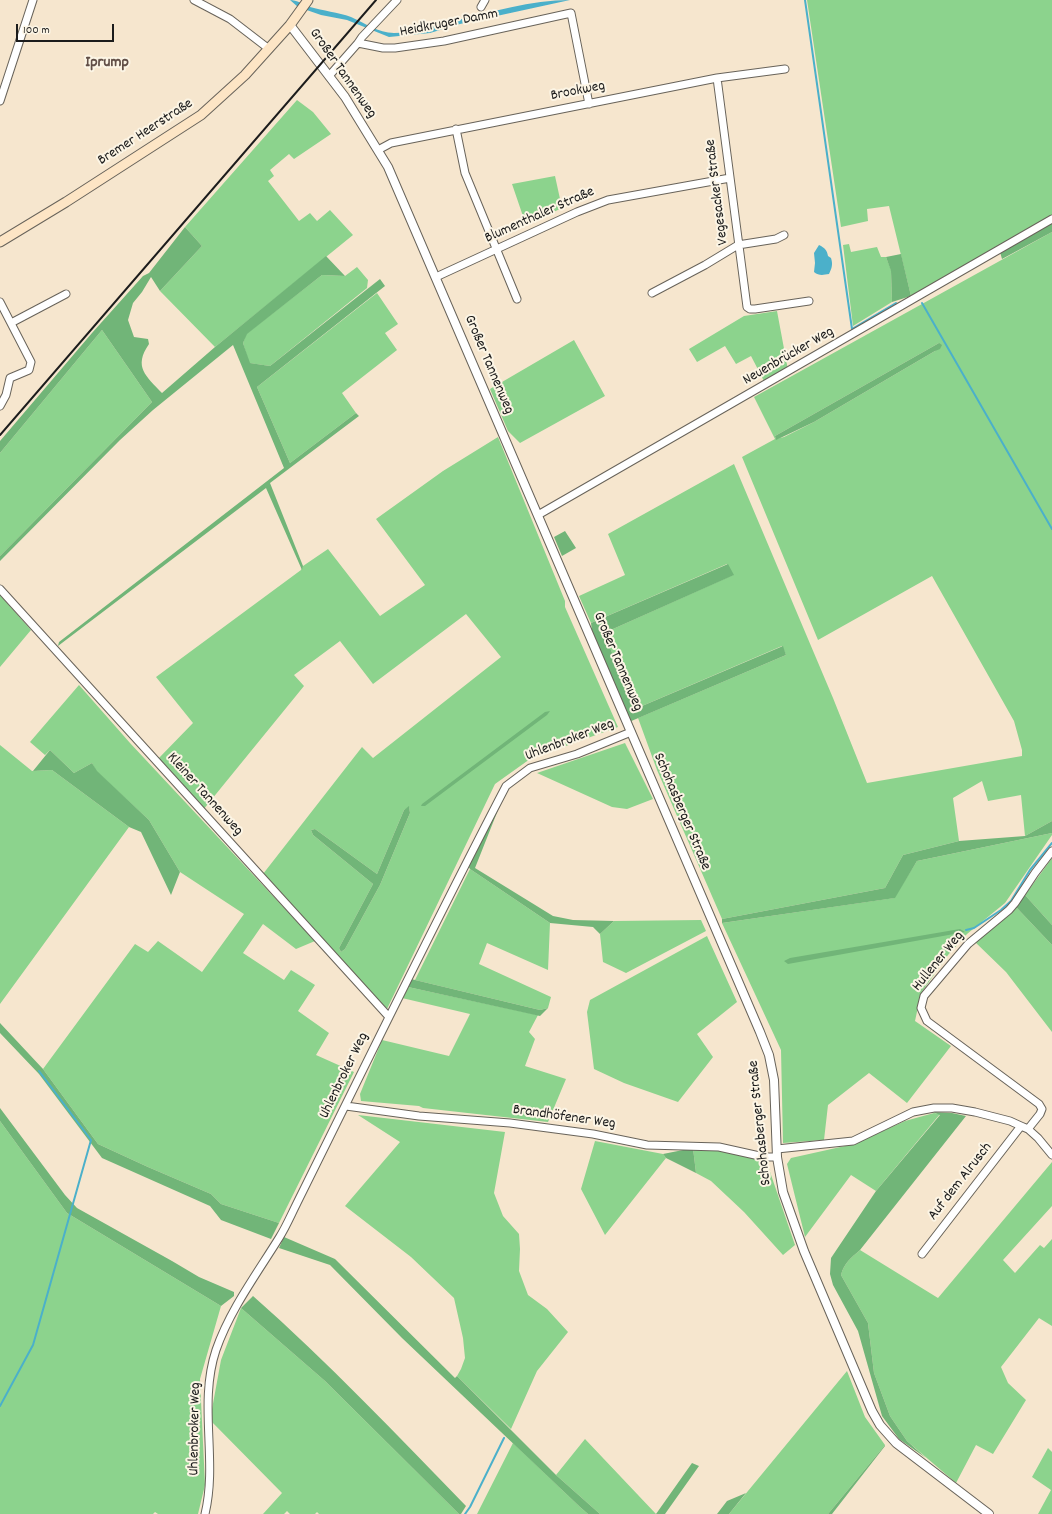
<!DOCTYPE html>
<html>
<head>
<meta charset="utf-8">
<style>
  body { margin:0 }
  #map { position:relative; width:1052px; height:1514px; overflow:hidden; background:#f6e6ce; font-family:Dekko,sans-serif }
  canvas { display:block }
  .scale { position:absolute; left:16px; top:24px; width:98px; height:18px; box-sizing:border-box; border:2px solid #1c1c1c; border-top:0; padding-left:5px; font-size:12px; line-height:14px; white-space:nowrap; color:#1c1c1c; -webkit-text-stroke:3px #fcf5e5; paint-order:stroke }
</style>
</head>
<body>
<div id="map">
<canvas width="1052" height="1514"></canvas>
<div class="scale">100 m</div>
</div>
<script>
const ctx = document.querySelector('canvas').getContext('2d');
ctx.lineJoin = 'round';
function fillPath(path, color) { ctx.fillStyle = color; ctx.fill(path, 'evenodd'); }
function trace(path, color, width, dash) { ctx.strokeStyle = color; ctx.lineWidth = width; ctx.lineCap = dash ? 'butt' : 'round'; ctx.setLineDash(dash || []); ctx.stroke(path); }
function label(font, color, halo, rows, align = 'center') {
  ctx.font = font + ' Dekko,sans-serif'; ctx.lineWidth = 4; ctx.setLineDash([]); ctx.textBaseline = 'middle'; ctx.strokeStyle = halo; ctx.fillStyle = color; for (const [text, x, y, turn = 0] of rows) {
    ctx.save(); ctx.translate(x, y); ctx.rotate((+turn || 0) * Math.PI / 180); ctx.textAlign = isNaN(turn) ? turn : align; if (halo) ctx.strokeText(text, 0, 0); ctx.fillText(text, 0, 0); ctx.restore();
  }
}
fillPath(new Path2D(`
  M807,0H1052V215L911,296L889,206L867,209L868,221L841,227Z
  M297,100L313,112L331,134L294,159L289,154L270,170L274,176L268,181L299,221L310,213L317,221L330,210L353,235L215,347L160,291L202,246L185,227Z
  M555,176L562,208L526,225L512,184Z
  M1052,232V821L1025,836L1021,795L988,801L982,781L953,798L959,841L903,855L885,888L722,919L657,770L638,718L786,655L782,646L635,709L604,633L733,575L727,564L591,623L579,596L625,575L608,534L734,464L833,698L867,783L1022,756V750L1014,721L932,576L818,640L742,457L775,439L754,397ZM939,343L935,351L814,422L784,437L776,439L775,436Z
  M849,244L851,252L877,247L881,257H886L891,270L892,302L853,326L843,245Z
  M357,267L368,280L367,288L270,366L249,363L243,343L246,334L322,275L345,276Z
  M377,293L398,324L385,333L397,350L342,393L356,413L290,463L257,387Z
  M777,311L788,370L765,383L751,356L736,364L725,346L697,362L689,349L744,316Z
  M102,330L152,402L0,556V453Z
  M574,340L605,396L520,443L508,431L490,389Z
  M498,437L565,601V607L618,727L530,759L495,784L387,1009L263,874L362,747L373,758L501,657L466,614L373,684L340,641L294,675L304,686L203,810L158,759L193,723L156,677L301,570L303,566L328,549L380,616L425,585L376,519L443,471ZM409,807L410,813L380,885L345,949L341,952L339,948L373,884L313,835L311,830L315,829L377,874L404,810Z
  M0,595L31,630L0,667Z
  M79,685L130,743L315,941L296,949L263,924L243,953L284,980L291,970L315,985L298,1011L329,1033L316,1055L354,1072L279,1223L221,1204L211,1194L148,1167L98,1144L43,1069L135,944L148,952L158,941L202,972L244,914L180,872L149,820L96,771L92,763L74,773L50,750L45,755L30,742Z
  M625,743L653,799L627,809L612,807L537,773Z
  M0,745L32,771L52,770L129,827L0,1004Z
  M1052,833V835L1005,903L967,934L948,955L921,993L915,1021L951,1046L907,1103L869,1073L828,1105L824,1140L783,1143L781,1050L722,923L894,898L917,861Z
  M1052,858V925L1025,895Z
  M470,869L550,923L548,970L487,943L479,964L551,997L548,1008L540,1010L415,980Z
  M1016,907L1052,945V1032L1006,972L975,942Z
  M701,920L706,931L626,973L603,962L600,934L614,921Z
  M707,936L737,1002L697,1034L713,1057L678,1102L624,1083L594,1069L587,1012L590,1000Z
  M408,987L538,1015L529,1032L535,1039L525,1066L566,1079L548,1122L423,1108L419,1106L361,1101L360,1094L382,1040L449,1056L470,1014L402,998Z
  M934,1113L940,1114L876,1191L851,1175L805,1237L787,1164L791,1158L854,1144L905,1121Z
  M358,1115L505,1132L494,1193L503,1216L519,1234L520,1249L519,1271L528,1295L547,1309L568,1332L537,1371L511,1429L457,1376L461,1369L465,1358L463,1338L454,1298L411,1257L345,1206L400,1142Z
  M0,1121L67,1213L221,1306L200,1379L205,1485L198,1514H158L155,1512L153,1514H0Z
  M595,1141L663,1154L666,1158L605,1235L581,1189Z
  M693,1148L722,1151L763,1159L768,1166L795,1245L783,1255L744,1212L711,1181L696,1173Z
  M1052,1162V1206L1003,1260L1015,1273L1040,1245L1044,1248L1052,1239V1326L1039,1318L1001,1367L1008,1383L1026,1400L993,1454L976,1445L956,1483L907,1441L890,1416L874,1373L868,1323L841,1275C844,1263 851,1258 860,1250L938,1298Z
  M241,1308L325,1381L459,1514H319L317,1512L315,1514H290L287,1511L284,1514H263L282,1493L210,1420L221,1360Z
  M847,1371L865,1417L885,1445L828,1514H729Z
  M585,1439L656,1514H600L556,1475Z
  M513,1443L580,1507L588,1514H477Z
  M1048,1448L1052,1452V1514H1038L1051,1490L1032,1477Z`), '#8cd38d');
fillPath(new Path2D(`
  M1052,222V232L1002,259L1000,252Z
  M185,227L202,246L160,291L151,277L142,292L133,303L128,320L134,337L148,339L149,344C133,367 146,376 162,393L215,347L326,256L345,276L322,275L247,334L243,343L250,363L270,366L380,279L385,286L257,387L290,463L356,413L359,416L270,483L303,566L302,570L266,488L58,646L59,642L284,468L233,345L153,410L120,440L0,561V556L152,402L102,330L0,453V441L92,333L143,276L149,273Z
  M901,254L911,296L892,302L891,271L886,257Z
  M939,343L942,345L940,349L935,351L814,422L776,440L775,436Z
  M565,531L576,548L562,556L554,537Z
  M728,564L734,575L604,633L635,709L783,646L786,655L629,722L592,631L591,623Z
  M550,711L547,715L425,806H421L422,804L545,712Z
  M50,750L74,773L92,763L97,771L149,820L180,872L171,895L141,832L129,827L52,770L33,771Z
  M409,806L410,813L380,885L345,949L341,952L339,948L373,884L313,835L311,830L315,829L377,874L404,810Z
  M497,809L498,810L475,868L553,916L573,920L614,921L600,934L593,927L550,923L470,869L467,864Z
  M1052,821V833L917,861L895,898L722,923V919L885,888L903,855L959,841L1025,836Z
  M1025,895L1052,925V945L1016,907Z
  M960,929L965,932L788,964L784,961L790,958Z
  M411,979L540,1010L548,1008L540,1016L408,987Z
  M0,1023L43,1069L98,1144L148,1167L211,1194L221,1204L279,1223L271,1239L221,1220L210,1206L102,1158L39,1074L0,1033Z
  M0,1108L65,1195L77,1208L172,1261L199,1277L234,1292V1296L221,1306L67,1213L0,1121Z
  M933,1112L952,1113L966,1116L860,1250C851,1258 844,1263 841,1275L868,1323L874,1373L890,1416L907,1441L926,1458L899,1439L882,1416L858,1331L833,1285L830,1274L831,1258L876,1191L940,1115Z
  M693,1148L696,1173L666,1158L663,1154Z
  M284,1237L335,1259L455,1378L457,1376L556,1475L600,1514H588L580,1507L402,1338L330,1265L279,1248Z
  M253,1296C328,1362 397,1435 466,1506L461,1514H459L325,1381L241,1308Z
  M885,1445V1446L832,1514H828Z
  M692,1463L699,1466L665,1514H656Z
  M746,1493L729,1514H717L727,1501Z`), '#71b578');
fillPath(new Path2D(`
  M290,0C297,0 303,4 310,7C323,11 338,12 351,17C365,23 378,33 394,33C414,33 434,26 454,21C491,12 531,0 570,0L460,24L430,33L389,37L347,20L321,15L298,7Z
  M819,245C825,248 827,250 828,256L831,258C833,264 832,268 829,274C823,275 819,276 814,272L815,263L814,253Z`), '#4bb0ca');
trace(new Path2D(`
  M805,0L852,329L896,303
  M922,303L1052,529
  M966,930L974,928L1001,910L1011,901L1030,870L1052,843
  M0,1406L33,1345L91,1140L39,1071
  M465,1514L470,1507L504,1438`), '#4bb0ca', 2);
const minor = new Path2D(`
  M194,0L230,19L269,49
  M481,7L485,0
  M358,43L383,48H395L444,41L571,13L589,104
  M329,76L358,43L362,37L397,0
  M717,78L747,307L750,309H755L809,301
  M0,101L33,0
  M456,129L465,173L517,299
  M378,150L391,143L717,78L785,69
  M436,277L577,212L608,200L730,178
  M652,293L705,265L738,245L776,239L784,235
  M0,302L31,362L29,370L10,378L6,395L0,406
  M11,323L66,294
  M538,515L1052,219
  M0,589L389,1017
  M346,1106L419,1116L510,1123L593,1134L647,1145L719,1147L764,1157H777
  M1028,1129L1040,1114L1042,1109L1039,1104L927,1021L921,1008L924,996L968,944L1009,910L1015,903L1035,873L1052,851
  M777,1149L853,1141L913,1112L934,1108H952L975,1112L1010,1121L1021,1126L1028,1129L1038,1138L1052,1155
  M922,1254L1021,1126
  M205,1514C218,1460 198,1404 216,1350C230,1310 256,1275 279,1238C286,1227 291,1215 297,1203C366,1064 434,924 506,786L530,768L577,754L631,732`);
const tertiary = new Path2D(`
  M290,25L345,97L388,167L760,1032L769,1055L774,1080L777,1157L783,1192L804,1251L872,1411L880,1425L896,1443L989,1514`);
const secondary = new Path2D(`
  M0,242L66,202L201,115L245,75L290,25L308,0`);
trace(minor, '#68635a', 9);
trace(tertiary, '#68635a', 10);
trace(secondary, '#68635a', 11);
trace(minor, '#fff', 7);
trace(tertiary, '#fff', 8);
trace(secondary, '#fde5c5', 9);
trace(new Path2D(`
  M0,435L376,0`), '#1c1c1c', 2);
label('15px', '#1c1c1c', '#fcf5e5', [
  ["Heidkruger Damm",449,24,-11],
  ["Großer Tannenweg",342,74,55],
  ["Brookweg",578,92,-11],
  ["Bremer Heerstraße",146,133,-33],
  ["Vegesacker Straße",718,192,-97],
  ["Blumenthaler Straße",540,216,-24],
  ["Neuenbrücker Weg",789,357,-30],
  ["Großer Tannenweg",488,365,67],
  ["Großer Tannenweg",617,662,67],
  ["Uhlenbroker Weg",570,741,-21],
  ["Kleiner Tannenweg",204,795,48],
  ["Schohasberger Straße",681,812,67],
  ["Hullener Weg",939,962,-51],
  ["Uhlenbroker Weg",345,1076,-64],
  ["Brandhöfener Weg",564,1118,8],
  ["Schohasberger Straße",761,1123,-96],
  ["Auf dem Alrusch",961,1182,-52],
  ["Uhlenbroker Weg",196,1429,-89]
]);
label('bold 16px', '#624f47', '#fcf5e5', [
  ["Iprump",107,64]
]);
</script>
</body>
</html>
